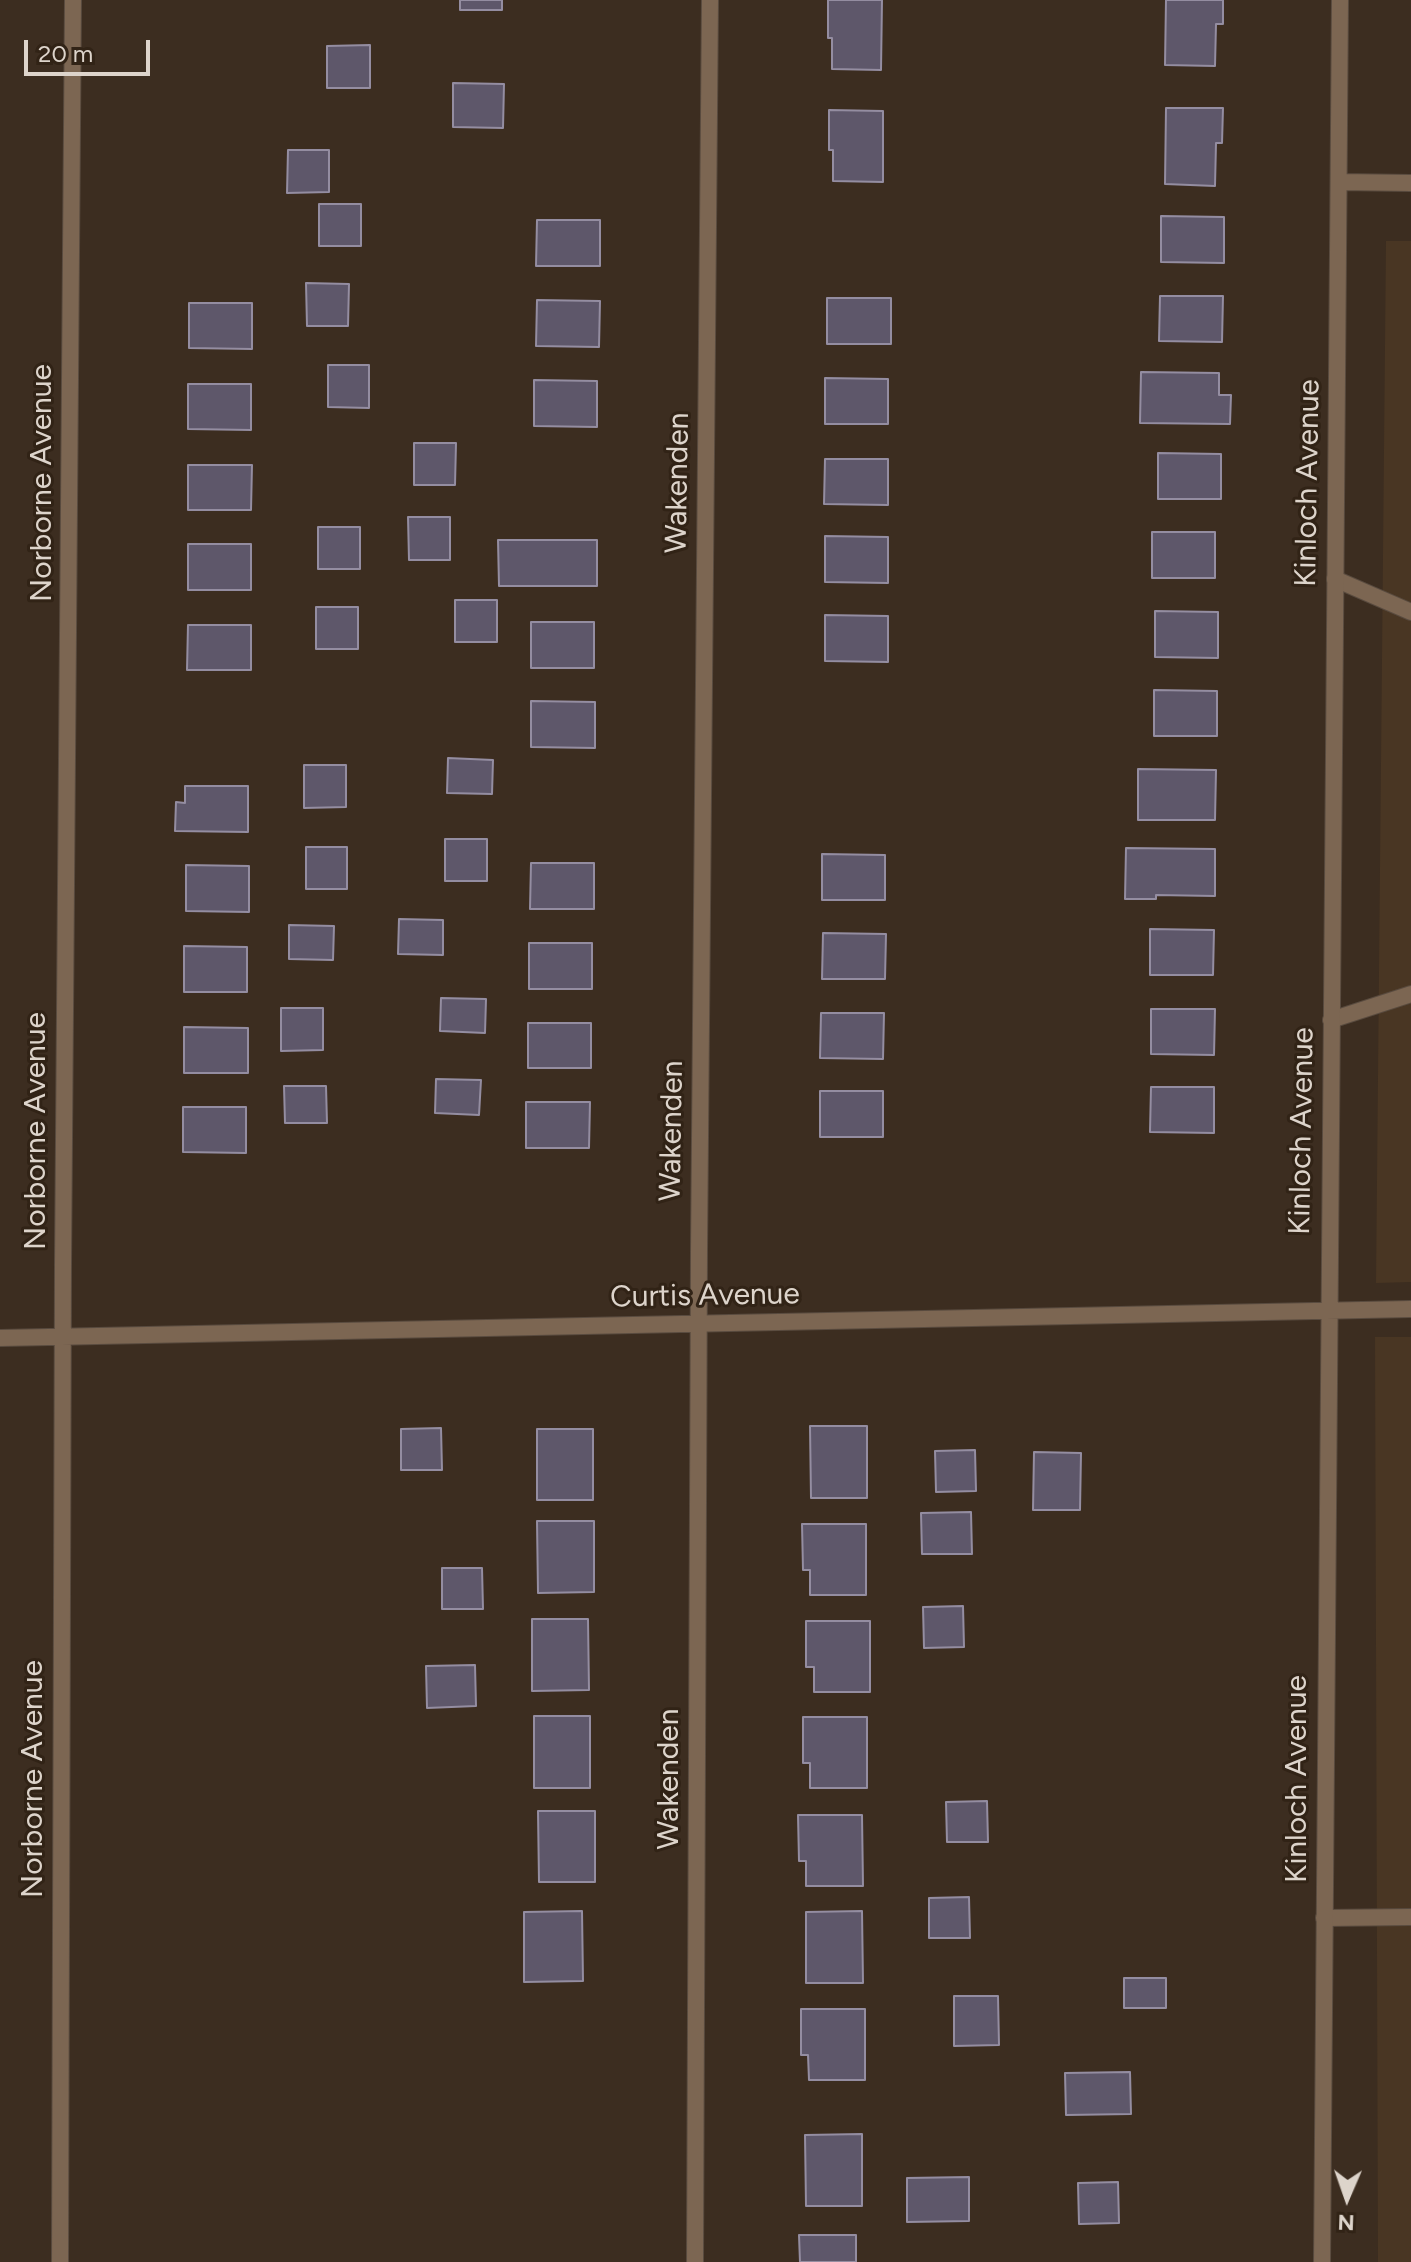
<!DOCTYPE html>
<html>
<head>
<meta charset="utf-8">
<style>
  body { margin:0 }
  #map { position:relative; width:1411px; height:2262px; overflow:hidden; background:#3c2d20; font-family:Figtree,sans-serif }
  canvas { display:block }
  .north { position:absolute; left:1307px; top:2158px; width:80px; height:80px; -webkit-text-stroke:6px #312316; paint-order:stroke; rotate:182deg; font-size:22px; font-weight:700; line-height:32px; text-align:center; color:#ddd4cb }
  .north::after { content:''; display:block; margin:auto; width:28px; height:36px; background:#ddd4cb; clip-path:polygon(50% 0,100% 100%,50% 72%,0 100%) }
  .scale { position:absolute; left:24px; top:40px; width:126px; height:36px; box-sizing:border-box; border:4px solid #ddd4cb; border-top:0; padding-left:10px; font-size:24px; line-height:28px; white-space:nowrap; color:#ddd4cb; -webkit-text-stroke:6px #312316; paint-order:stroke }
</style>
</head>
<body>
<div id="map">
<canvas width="1411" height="2262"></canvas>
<div class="north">N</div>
<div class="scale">20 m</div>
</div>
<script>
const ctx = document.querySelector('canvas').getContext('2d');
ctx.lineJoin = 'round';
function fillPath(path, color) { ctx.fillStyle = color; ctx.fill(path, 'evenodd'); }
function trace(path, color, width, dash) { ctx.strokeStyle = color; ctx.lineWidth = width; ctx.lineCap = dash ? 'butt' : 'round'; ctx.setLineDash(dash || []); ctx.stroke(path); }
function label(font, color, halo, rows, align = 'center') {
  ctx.font = font + ' Figtree,sans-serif'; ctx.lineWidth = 6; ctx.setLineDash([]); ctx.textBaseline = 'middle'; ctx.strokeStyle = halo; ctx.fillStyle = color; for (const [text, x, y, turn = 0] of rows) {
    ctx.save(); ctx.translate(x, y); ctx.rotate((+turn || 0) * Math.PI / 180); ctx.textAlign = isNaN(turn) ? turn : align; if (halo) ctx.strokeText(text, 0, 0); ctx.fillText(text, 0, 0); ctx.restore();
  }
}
fillPath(new Path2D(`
  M1386,241H1411V1282L1376,1283Z
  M1375,1337H1411V2262H1378Z`), '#493623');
const building = new Path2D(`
  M460,0H502V10H460Z
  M828,0H882L881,70L832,69V38H828Z
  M1166,0H1223V24H1216L1215,66L1165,65Z
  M370,45V88H327V46Z
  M453,83L504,84L503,128L453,127Z
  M1166,108H1223L1222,143H1216L1215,186L1165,184Z
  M829,110L883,111V182L833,181V150H829Z
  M288,150H329V192L287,193Z
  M319,204H361V246H319Z
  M1161,216L1224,217V263L1161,262Z
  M537,220H600V266H536Z
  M306,283L349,284L348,326H307Z
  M1160,296H1223L1222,342L1159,341Z
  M827,298H891V344H827Z
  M537,300L600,301L599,347L536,346Z
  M189,303H252V349L189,348Z
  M328,365H369V408L328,407Z
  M1141,372L1219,373V395H1231L1230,424L1140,423Z
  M825,378L888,379V424H825Z
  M534,380L597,381V427L534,426Z
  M188,384H251V430L188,429Z
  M414,443H456L455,485H414Z
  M1158,453L1221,454V499H1158Z
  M825,459H888V505L824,504Z
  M188,465H252L251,510H188Z
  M408,517H450V560H409Z
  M318,527H360V569H318Z
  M1152,532H1215V578H1152Z
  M825,536L888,537V583L825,582Z
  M498,540H597V586H499Z
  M188,544H251V590H188Z
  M455,600H497V642H455Z
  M316,607H358V649H316Z
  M1155,611L1218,612V658L1155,657Z
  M825,615L888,616V662L825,661Z
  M531,622H594V668H531Z
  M188,625H251V670H187Z
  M1154,690L1217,691V736H1154Z
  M531,701L595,702V748L531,747Z
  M448,758L493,760L492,794L447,793Z
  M304,765H346V807L304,808Z
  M1138,769L1216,770L1215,820H1138Z
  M185,786H248V832L175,831L176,802L185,803Z
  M445,839H487V881H445Z
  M306,847H347V889H306Z
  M1126,848L1215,849V896L1156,895V899H1125Z
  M822,854L885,855V900H822Z
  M531,863H594V909H530Z
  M186,865L249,866V912L186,911Z
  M399,919L443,920V955L398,954Z
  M289,925L334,926L333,960L289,959Z
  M1150,929L1214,930L1213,975H1150Z
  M823,933L886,934L885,979H822Z
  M529,943H592V989H529Z
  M184,946L247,947V992H184Z
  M441,998L486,999L485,1033L440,1031Z
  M281,1008H323V1050L281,1051Z
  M1151,1009H1215L1214,1055L1151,1054Z
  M821,1013H884L883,1059L820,1058Z
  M528,1023H591V1068H528Z
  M184,1027L248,1028V1073H184Z
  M436,1079L481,1080L479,1115L435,1113Z
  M284,1086H326L327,1123H285Z
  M1151,1087H1214V1133L1150,1132Z
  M820,1091H883V1137H820Z
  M526,1102H590L589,1148H526Z
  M183,1107H246V1153L183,1152Z
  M810,1426H867V1498H811Z
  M441,1428L442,1470H401V1429Z
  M537,1429H593V1500H537Z
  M975,1450L976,1491L936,1492L935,1451Z
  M1034,1452L1081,1453L1080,1510H1033Z
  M971,1512L972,1554H922L921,1513Z
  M537,1521H594V1592L538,1593Z
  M802,1524H866V1595H810V1570H803Z
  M442,1568H482L483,1609H442Z
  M963,1606L964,1647L924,1648L923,1607Z
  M532,1619H588L589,1690L532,1691Z
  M806,1621H870V1692H814V1667H806Z
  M475,1665L476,1706L427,1708L426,1666Z
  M534,1716H590V1788H534Z
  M803,1717H867V1788H810V1763H803Z
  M987,1801L988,1842H947L946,1802Z
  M538,1811H595V1882H539Z
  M798,1815H862L863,1886H806V1861H799Z
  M969,1897L970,1938H929V1898Z
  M582,1911L583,1981L524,1982V1912Z
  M862,1911L863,1983H806V1912Z
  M1124,1978H1166V2008H1124Z
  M954,1996H998L999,2045L954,2046Z
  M801,2009H865V2080H809L808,2055H801Z
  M1130,2072L1131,2114L1066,2115L1065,2073Z
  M862,2134V2206H806L805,2135Z
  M969,2177V2221L907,2222V2178Z
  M1118,2182L1119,2223L1079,2224L1078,2183Z
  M799,2235H856V2262H800Z`);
fillPath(building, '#5e576a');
trace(building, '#948da1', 2);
const service = new Path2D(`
  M1335,579L1411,612
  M1331,1020L1411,994
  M1324,1918L1411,1917`);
const minor = new Path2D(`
  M1339,182L1411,183
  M0,1338L1411,1309
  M60,2262L63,1265L73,0
  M695,2262L699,1251L710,0
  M1322,2262L1340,0`);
trace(service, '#594b3f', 18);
trace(minor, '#594b3f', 18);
trace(service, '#7c6652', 16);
trace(minor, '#7c6652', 16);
label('30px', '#ddd4cb', '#312316', [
  ["Norborne Avenue",42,483,-90],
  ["Wakenden",678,483,-89],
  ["Kinloch Avenue",1308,483,-89],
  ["Norborne Avenue",36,1131,-90],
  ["Wakenden",672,1131,-89],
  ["Kinloch Avenue",1302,1131,-89],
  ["Curtis Avenue",705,1296,-1],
  ["Norborne Avenue",33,1779,-90],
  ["Wakenden",669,1779,-90],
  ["Kinloch Avenue",1297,1779,-90]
]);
</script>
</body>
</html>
